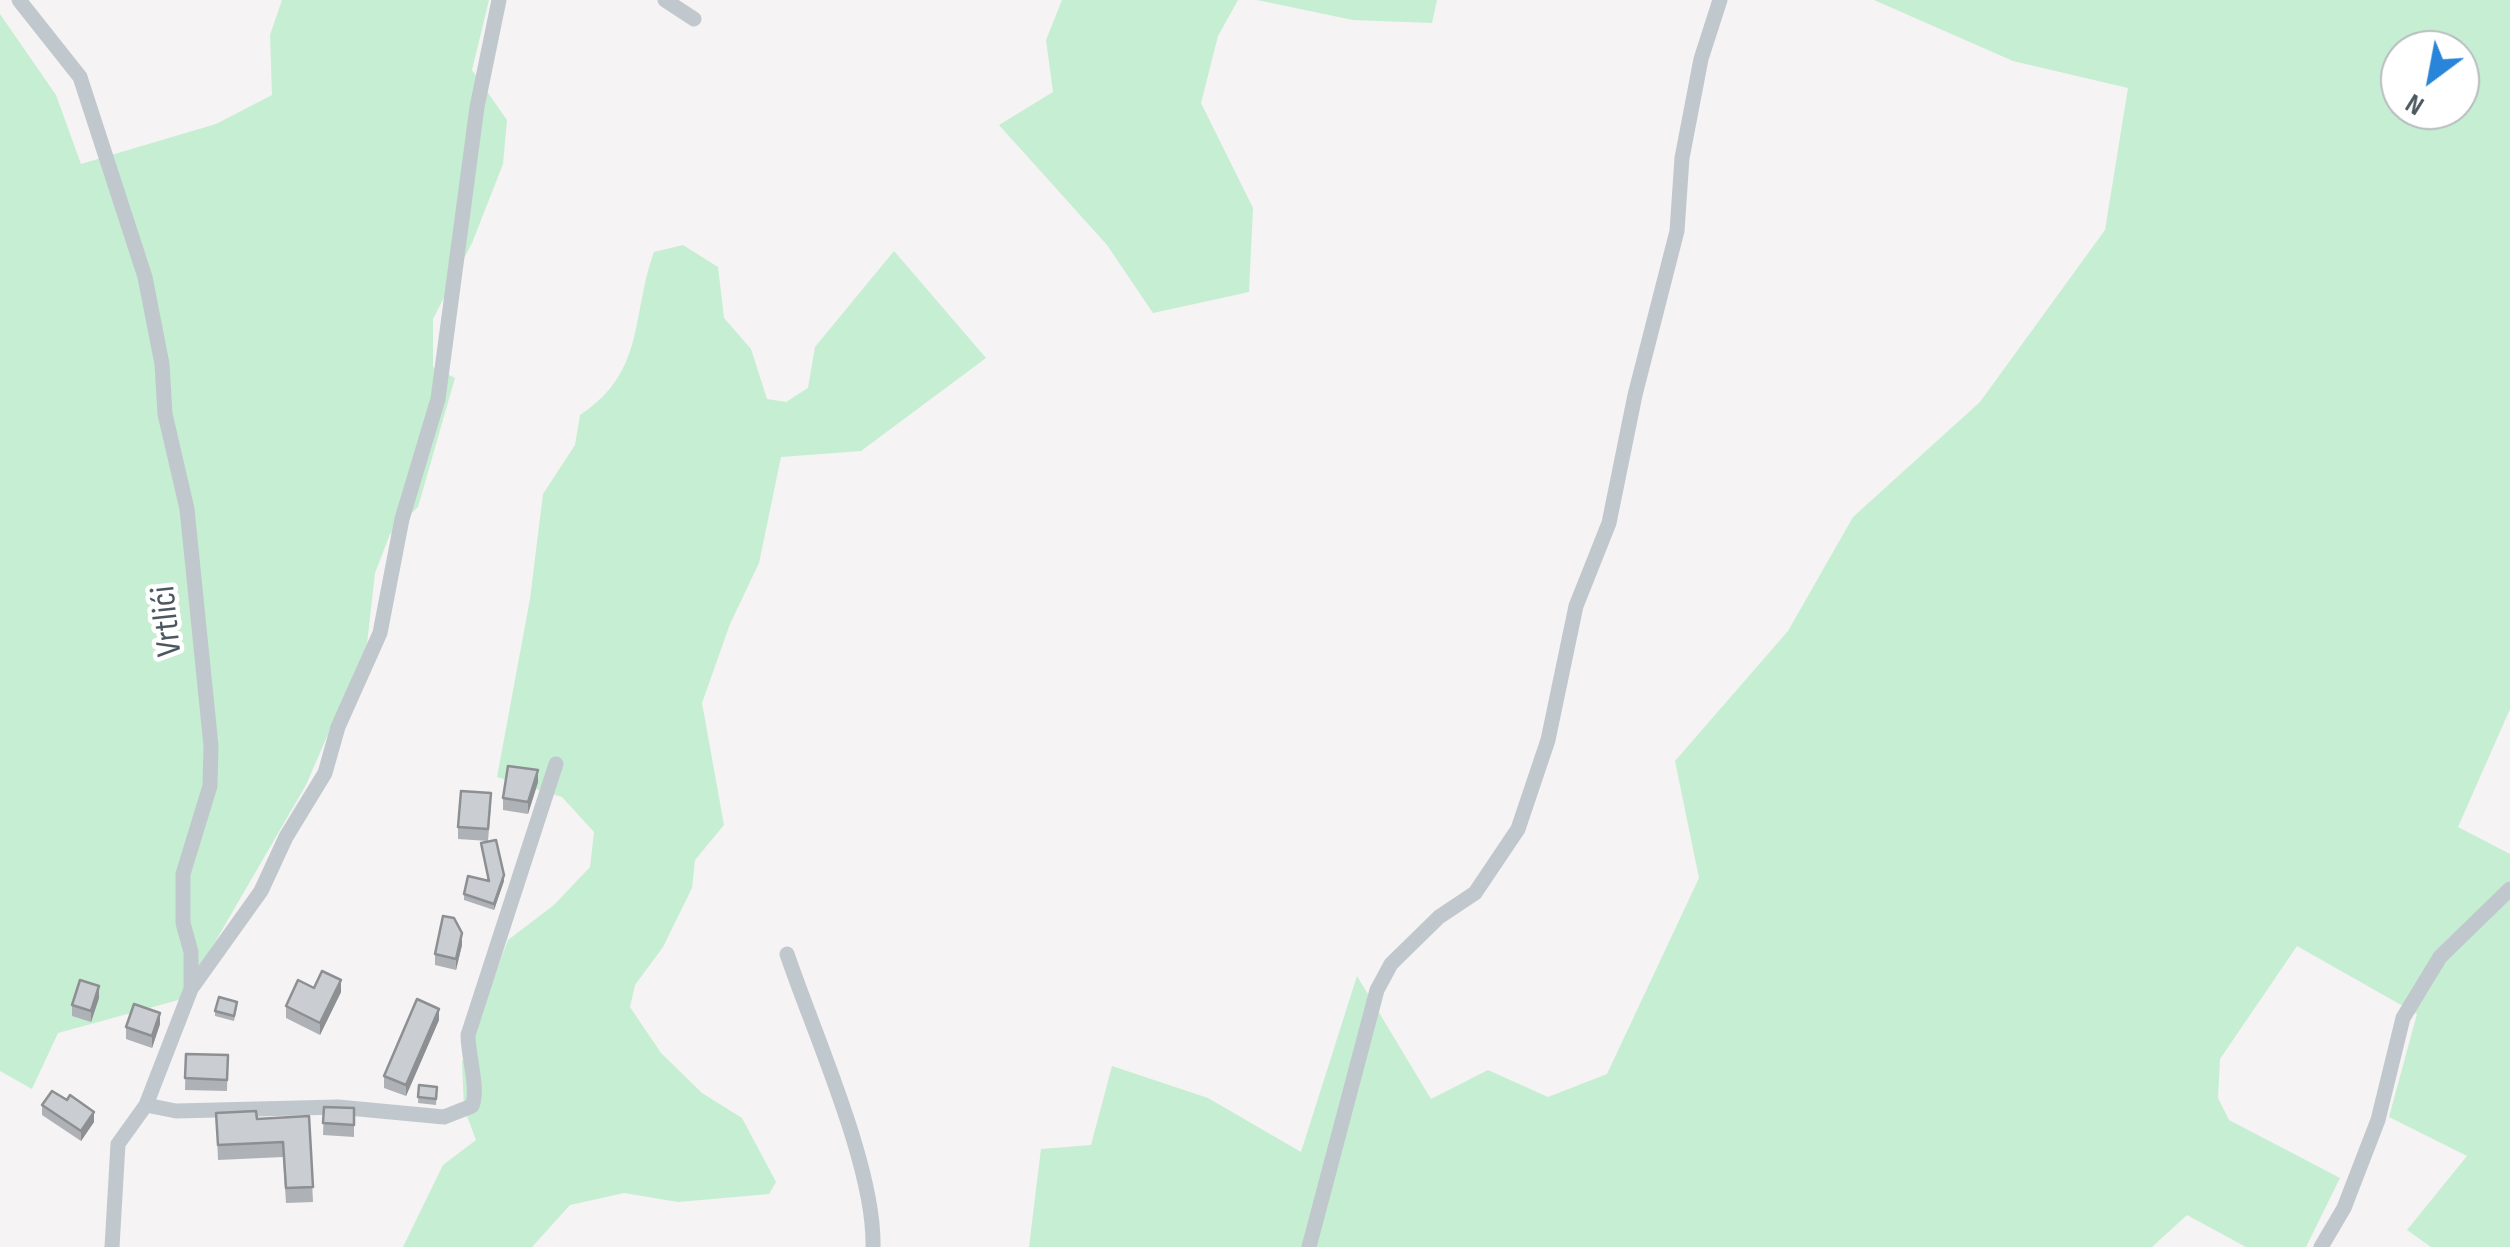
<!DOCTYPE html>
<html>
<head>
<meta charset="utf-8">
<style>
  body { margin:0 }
  #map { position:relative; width:2510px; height:1247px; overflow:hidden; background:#f5f3f3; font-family:"Sofia Sans Condensed",sans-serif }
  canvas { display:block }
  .north { position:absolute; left:2380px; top:30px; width:100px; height:100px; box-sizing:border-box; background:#fff; border:2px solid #b7bcbf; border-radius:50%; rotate:212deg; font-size:28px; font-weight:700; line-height:40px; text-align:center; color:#4c585f }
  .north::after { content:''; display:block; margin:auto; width:35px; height:45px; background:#2985d9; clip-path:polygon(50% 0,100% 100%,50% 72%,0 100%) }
</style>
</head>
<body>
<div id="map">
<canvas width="2510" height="1247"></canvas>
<div class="north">N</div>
</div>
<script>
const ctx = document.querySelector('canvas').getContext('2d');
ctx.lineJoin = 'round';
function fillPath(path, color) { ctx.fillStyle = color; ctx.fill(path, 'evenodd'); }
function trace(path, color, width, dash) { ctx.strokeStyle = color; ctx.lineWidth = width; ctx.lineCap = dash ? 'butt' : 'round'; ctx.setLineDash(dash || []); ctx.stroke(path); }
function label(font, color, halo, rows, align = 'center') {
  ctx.font = font + ' "Sofia Sans Condensed",sans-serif'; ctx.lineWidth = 9; ctx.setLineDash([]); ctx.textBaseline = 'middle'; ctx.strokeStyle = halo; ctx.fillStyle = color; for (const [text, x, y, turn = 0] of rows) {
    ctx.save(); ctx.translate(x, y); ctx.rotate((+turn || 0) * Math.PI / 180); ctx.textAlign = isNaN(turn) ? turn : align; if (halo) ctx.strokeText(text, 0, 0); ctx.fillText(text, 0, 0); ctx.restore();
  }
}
fillPath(new Path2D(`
  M282,0H489L472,70L507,120L503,164L472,243L433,319V367L455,378L418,507L390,534L375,573L367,644L306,785L182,999L58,1033L32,1089L0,1071V14L56,95L81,164L216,124L272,95L270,35Z
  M1062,0H1238L1218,36L1201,103L1253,208L1249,292L1153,313L1107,245L999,125L1053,92L1046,40Z
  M1257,0H1437L1432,23L1353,20Z
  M1874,0H2510V709L2458,827L2510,854V1247H2431L2407,1230L2467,1156L2389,1117L2417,1014L2297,946L2220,1059L2218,1098L2229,1120L2340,1178L2306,1247H2246L2187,1215L2152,1247H1029L1041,1149L1091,1145L1112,1066L1208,1098L1301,1152L1357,976L1431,1099L1488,1070L1548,1097L1607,1074L1699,878L1675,761L1788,631L1853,517L1980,402L2105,230L2128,88L2013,61ZM2400,50H2460V110H2400Z
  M683,245L718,267L724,318L751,349L767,399L786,402L808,388L815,347L894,251L986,358L861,451L781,457L759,563L730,624L702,703L724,825L695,860L692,888L663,947L635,985L630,1007L661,1053L702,1093L742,1118L776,1182L769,1194L678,1202L624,1193L570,1205L532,1247H403L443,1165L476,1140L464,1108L462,1062L508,940L554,905L590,867L594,832L562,797L497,777L530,599L543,494L575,445L580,415C646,372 631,315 654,252Z`), '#c6eed2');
trace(new Path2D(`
  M19,0L80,77L145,277L162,364L165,414L187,509L211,746L210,786L183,874V923L191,952V989L146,1105L118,1144L112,1247
  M665,0L694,19
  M787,954C814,1034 875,1167 873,1247
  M191,989L261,891L286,837L325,773L338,727L380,633L402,519L438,399L477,107L499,0
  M146,1105L176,1111L338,1107L444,1117L472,1106C479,1089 468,1056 468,1035L556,764
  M1309,1247L1377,990L1391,964L1439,917L1475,893L1518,829L1548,740L1576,606L1609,523L1635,395L1677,231L1682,158L1701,59L1720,0
  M2321,1247L2344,1208L2378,1120L2403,1018L2440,957L2510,889`), '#c0c8ce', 15);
fillPath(new Path2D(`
  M538,782L528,814L503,810V798Z
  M491,805L488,841L458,839V827Z
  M481,843L504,881L494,910L464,900V894L488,881Z
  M462,945L456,970L435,965V954Z
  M314,988L341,992L320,1035L286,1018V1006Z
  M99,998L91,1022L72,1016V1005Z
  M237,1007L234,1021L215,1016V1011Z
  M439,1020L406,1096L384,1088V1076Z
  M160,1024L152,1048L126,1039V1027Z
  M186,1054L228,1055L227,1091L185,1090Z
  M419,1085L437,1087L436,1105L418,1103Z
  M42,1105L94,1122L81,1141L42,1115Z
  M324,1107L354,1108V1137L323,1135Z
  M216,1113L257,1119L309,1116L313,1202L286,1203L283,1157L218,1160Z`), '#aeb1b5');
fillPath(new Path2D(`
  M538,770V782L528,814V802Z
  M504,875V881L494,910V904Z
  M462,933V945L456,970V959Z
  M341,980V992L320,1035V1023Z
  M99,986V998L91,1022V1011Z
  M439,1009V1020L406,1096V1085Z
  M160,1013V1024L152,1048V1036Z
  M94,1112V1122L81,1141V1131Z`), '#8d9093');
const building = new Path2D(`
  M508,766L538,770L528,802L503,798Z
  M461,791L491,793L488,829L458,827Z
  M496,840L504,875L494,904L464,894L468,876L489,881L481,843Z
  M443,916L454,918L462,933L456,959L435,954Z
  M322,971L341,980L320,1023L286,1006L298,980L314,988Z
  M80,980L99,986L91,1011L72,1005Z
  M219,997L237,1002L234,1016L215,1011Z
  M417,999L439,1009L406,1085L384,1076Z
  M134,1004L160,1013L152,1036L126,1027Z
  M186,1054L228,1055L227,1080L185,1078Z
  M419,1085L437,1087L436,1099L418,1097Z
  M52,1091L67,1100L70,1095L94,1112L81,1131L42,1105Z
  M324,1107L354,1108V1125L323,1123Z
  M256,1111L257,1119L309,1116L313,1187L286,1188L283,1142L218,1145L216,1113Z`);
fillPath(building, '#caced2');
trace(building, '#8d9093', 2.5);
label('35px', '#4c585f', '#fff', [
  ["Vrtlići",168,621,-96]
]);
</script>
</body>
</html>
